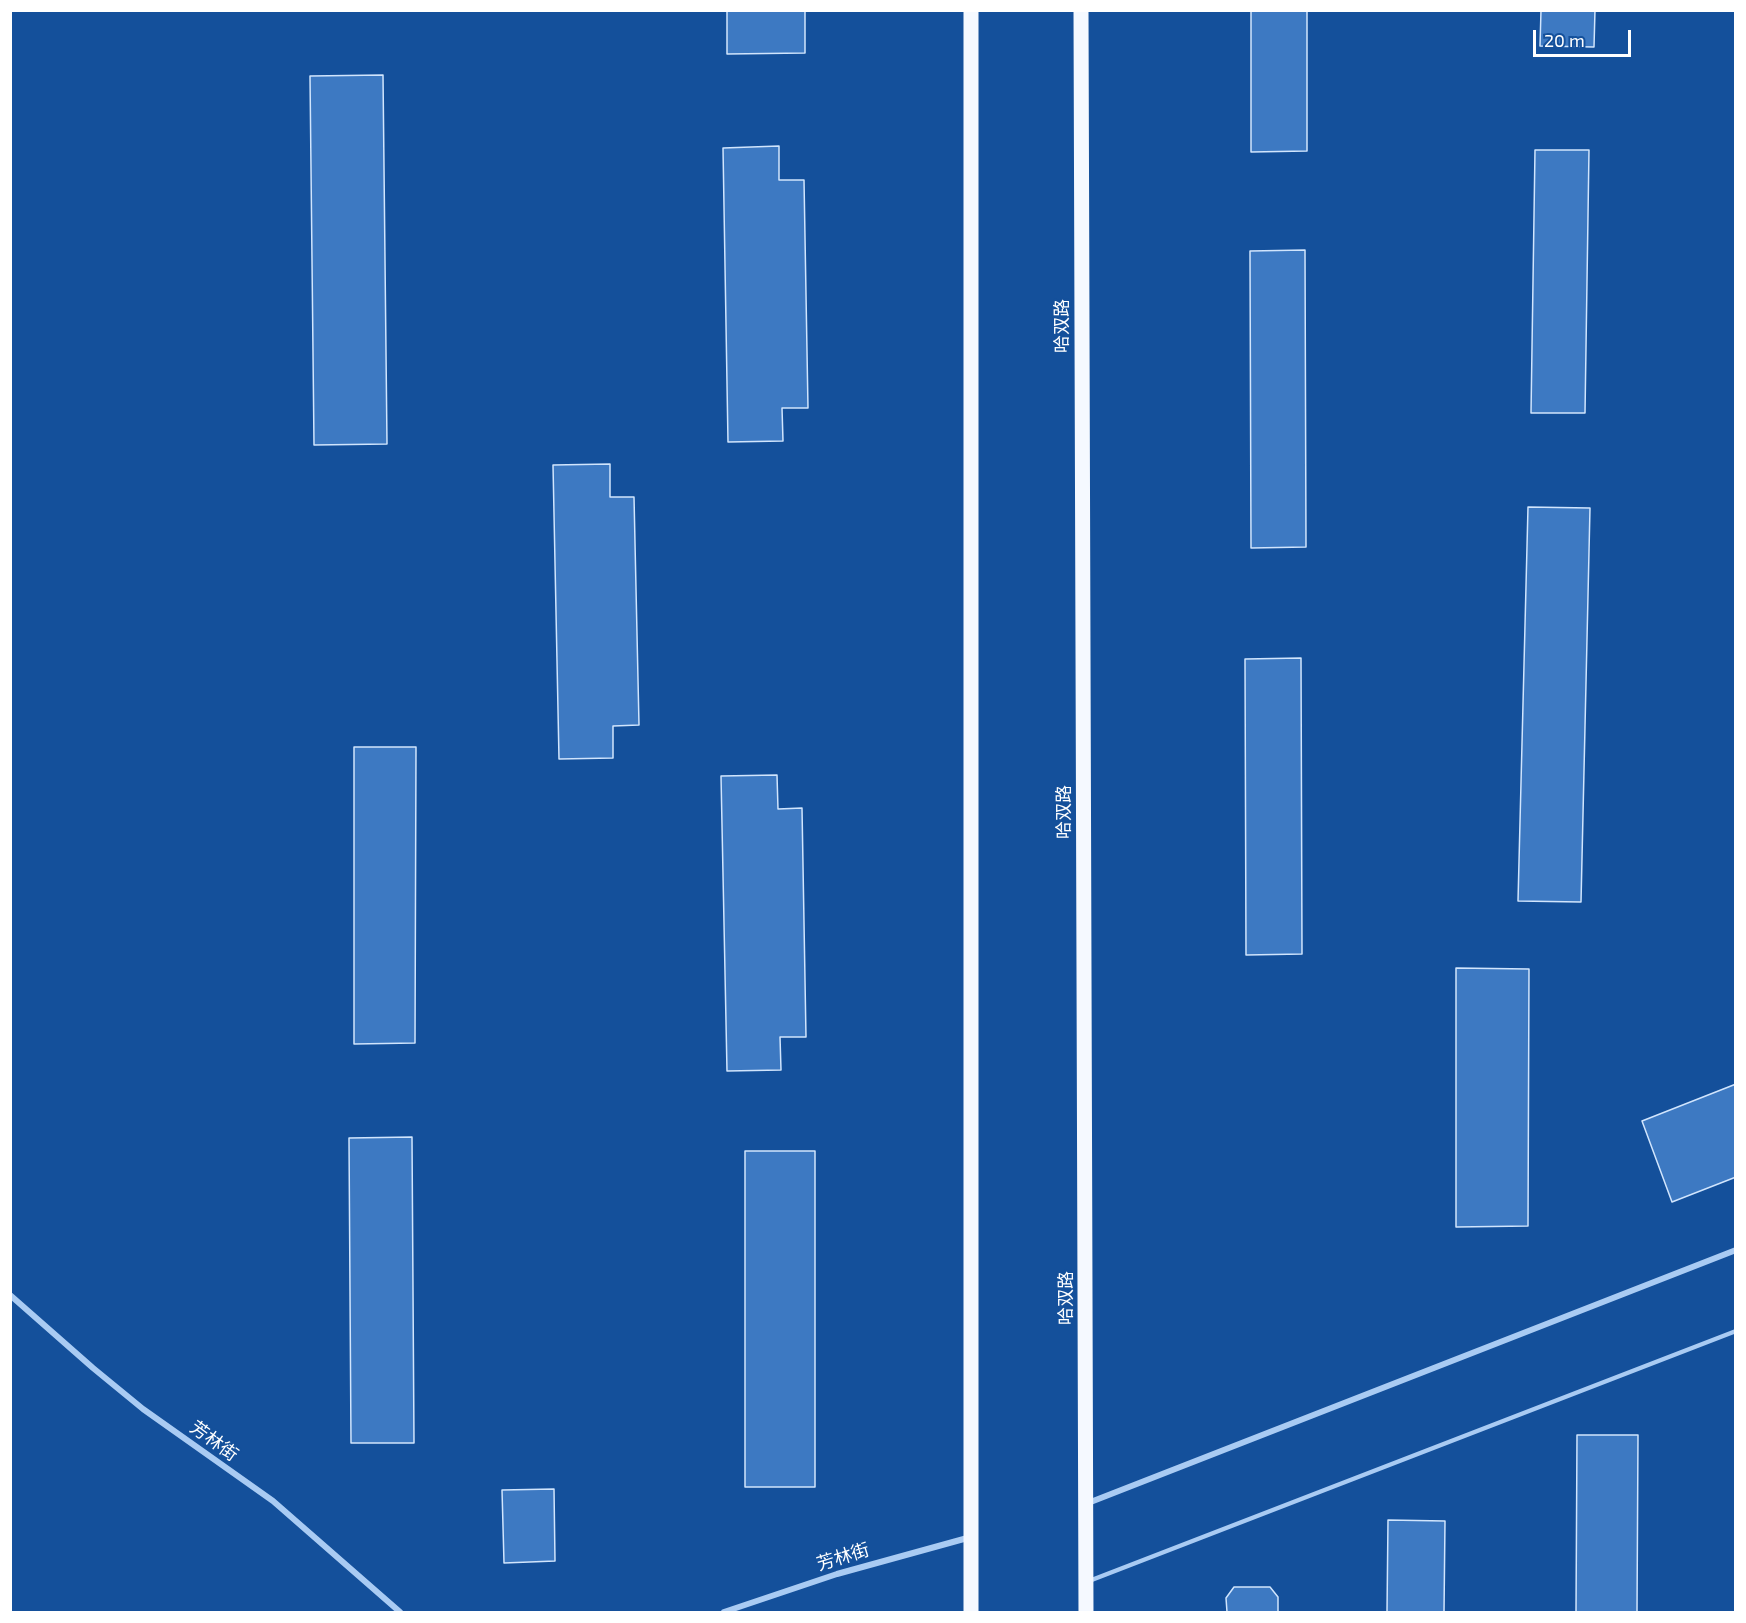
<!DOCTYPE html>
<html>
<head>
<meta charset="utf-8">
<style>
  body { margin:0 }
  #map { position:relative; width:1746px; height:1623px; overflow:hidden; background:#14509b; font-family:"Exo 2",sans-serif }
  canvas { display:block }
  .frame { position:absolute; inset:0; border:12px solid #fff; pointer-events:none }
  .scale { position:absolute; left:1533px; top:30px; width:98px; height:27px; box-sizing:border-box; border:3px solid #fff; border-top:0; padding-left:8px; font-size:18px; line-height:21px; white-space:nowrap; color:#fff; -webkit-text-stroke:4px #14509b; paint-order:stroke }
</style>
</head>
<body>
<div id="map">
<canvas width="1746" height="1623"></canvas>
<div class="frame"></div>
<div class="scale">20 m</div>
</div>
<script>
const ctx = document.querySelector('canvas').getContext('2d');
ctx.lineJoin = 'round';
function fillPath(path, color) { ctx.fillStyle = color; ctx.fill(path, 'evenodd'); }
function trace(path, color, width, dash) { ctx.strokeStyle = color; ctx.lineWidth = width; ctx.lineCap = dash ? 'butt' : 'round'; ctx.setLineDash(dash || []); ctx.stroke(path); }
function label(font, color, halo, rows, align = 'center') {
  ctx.font = font + ' "Exo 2","Noto Sans SC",sans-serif'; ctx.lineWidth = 4.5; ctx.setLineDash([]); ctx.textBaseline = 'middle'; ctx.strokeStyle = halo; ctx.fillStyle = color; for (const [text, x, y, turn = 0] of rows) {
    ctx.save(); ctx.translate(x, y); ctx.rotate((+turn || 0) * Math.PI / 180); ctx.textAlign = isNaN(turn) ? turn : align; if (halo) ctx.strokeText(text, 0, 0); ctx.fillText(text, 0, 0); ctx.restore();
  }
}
const building = new Path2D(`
  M727,10H805V53L727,54Z
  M1251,10H1307V151L1251,152Z
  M1541,10H1595L1594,47L1540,46Z
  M383,75L387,444L314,445L310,76Z
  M779,146V180H804L808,408H782L783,441L728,442L723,148Z
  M1535,150H1589L1585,413H1531Z
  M1305,250L1306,547L1251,548L1250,251Z
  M610,464V497H634L639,725L613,726V758L559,759L553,465Z
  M1528,507L1590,508L1581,902L1518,901Z
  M1301,658L1302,954L1246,955L1245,659Z
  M354,747H416L415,1043L354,1044Z
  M777,775L778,809L802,808L806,1037H780L781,1070L727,1071L721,776Z
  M1456,968L1529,969L1528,1226L1456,1227Z
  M1736,1084V1177L1672,1202L1642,1121Z
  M412,1137L414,1443H351L349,1138Z
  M745,1151H815V1487H745Z
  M1577,1435H1638L1637,1612H1576Z
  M554,1489L555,1561L504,1563L502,1490Z
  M1388,1520L1445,1521L1444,1612H1387Z
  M1234,1587H1270L1278,1597V1612H1227L1226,1598Z`);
fillPath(building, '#3d79c2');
trace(building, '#d1e5fd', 1.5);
trace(new Path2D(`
  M1089,1581L1736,1331`), '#a9cbf3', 4.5);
trace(new Path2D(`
  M10,1295L93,1368L143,1409L273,1501L400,1612
  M1088,1503L1736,1250
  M724,1612L837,1574L971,1537`), '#a9cbf3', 6);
trace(new Path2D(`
  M971,10V1612
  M1081,10L1086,1612`), '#f5f9ff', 15);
label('18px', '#fff', '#14509b', [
  ["哈双路",1062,326,-90],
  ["哈双路",1064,812,-90],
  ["哈双路",1066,1298,-90],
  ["芳林街",214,1441,36],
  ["芳林街",843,1557,-17]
]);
</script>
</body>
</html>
